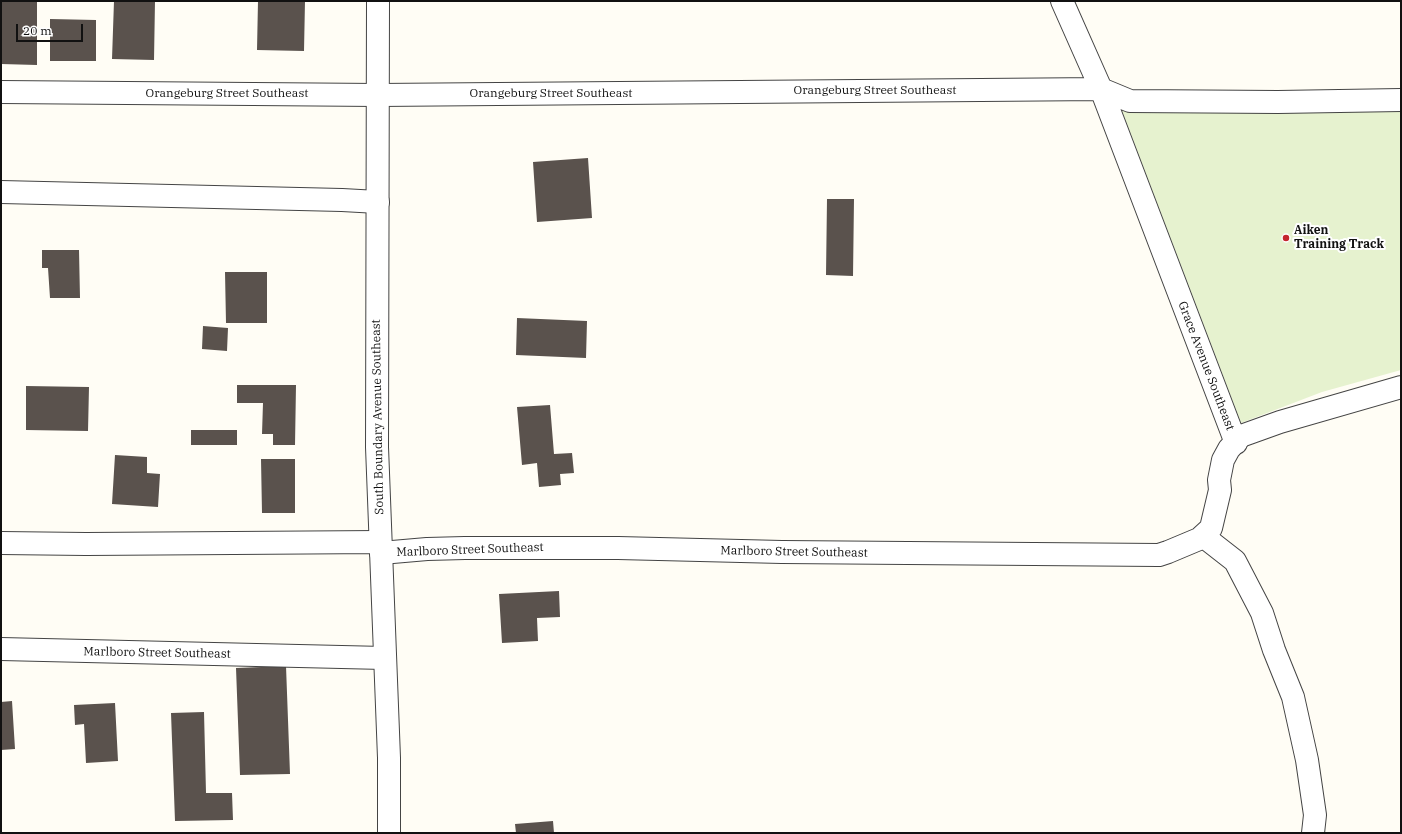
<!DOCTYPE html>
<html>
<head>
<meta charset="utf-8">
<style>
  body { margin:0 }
  #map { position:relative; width:1402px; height:834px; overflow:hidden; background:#fffdf5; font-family:"IBM Plex Serif",serif }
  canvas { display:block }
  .frame { position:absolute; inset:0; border:2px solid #111; pointer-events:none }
  .scale { position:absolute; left:16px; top:24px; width:67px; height:18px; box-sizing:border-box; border:2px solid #111; border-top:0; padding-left:5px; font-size:12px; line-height:14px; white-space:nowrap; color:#111; -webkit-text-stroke:3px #fff; paint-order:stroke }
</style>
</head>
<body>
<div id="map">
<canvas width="1402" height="834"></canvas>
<div class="frame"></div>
<div class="scale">20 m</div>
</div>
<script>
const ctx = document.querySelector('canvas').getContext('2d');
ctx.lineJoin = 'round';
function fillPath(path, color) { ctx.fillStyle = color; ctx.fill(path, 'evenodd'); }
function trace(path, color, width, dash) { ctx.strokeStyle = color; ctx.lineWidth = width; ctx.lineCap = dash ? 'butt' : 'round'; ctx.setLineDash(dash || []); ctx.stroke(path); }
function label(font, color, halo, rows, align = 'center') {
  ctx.font = font + ' "IBM Plex Serif",serif'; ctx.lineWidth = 4; ctx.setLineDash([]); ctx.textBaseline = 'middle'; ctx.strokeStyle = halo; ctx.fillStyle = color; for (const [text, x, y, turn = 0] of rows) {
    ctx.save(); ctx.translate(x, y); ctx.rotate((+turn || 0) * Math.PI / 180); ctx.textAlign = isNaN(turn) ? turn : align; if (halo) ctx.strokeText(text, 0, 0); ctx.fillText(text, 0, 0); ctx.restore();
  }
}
fillPath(new Path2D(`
  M1401,98V370L1322,392L1241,423L1120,106Z`), '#e6f2cf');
fillPath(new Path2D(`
  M1,1H37V65L1,64Z
  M114,1H155L154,60L112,59Z
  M258,1H305L304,51L257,50Z
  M50,19L96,20V61H50Z
  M588,158L592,218L537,222L533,162Z
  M827,199H854L853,276L826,275Z
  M42,250H79L80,298H50L48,268H42Z
  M225,272H267V323H226Z
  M517,318L587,321L586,358L516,355Z
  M203,326L228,328L227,351L202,349Z
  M237,385H296L295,445H273V434H262L263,403H237Z
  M26,386L89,387L88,431L26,430Z
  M550,405L554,454L572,453L574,473L560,474L561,485L539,487L537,463L522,465L517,407Z
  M191,430H237V445H191Z
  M115,455L147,457V473L160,474L158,507L112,504Z
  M261,459H295V513H262Z
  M559,591L560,617L537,618L538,641L502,643L499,594Z
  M286,666L290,774L240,775L236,668Z
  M12,701L15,749L1,750V702Z
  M115,703L118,761L86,763L84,724L75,725L74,705Z
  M204,712L206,793H232L233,820L175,821L171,713Z
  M553,821L554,833H516L515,824Z`), '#5a524d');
const minor = new Path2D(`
  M1062,1L1101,89L1236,443
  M1,92L378,95L1101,89L1130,101L1278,102L1401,100
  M1,192L342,200L378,202
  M1203,536L1235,561L1262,613L1274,650L1293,697L1307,760L1315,815L1313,833
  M1,543L86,544L380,542
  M381,553L427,549L465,548H618L782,552L1159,555L1168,552L1199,539L1211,528L1220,490L1219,480L1223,460L1229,449L1241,436L1280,422L1401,387
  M1,649L384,658`);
const tertiary = new Path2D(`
  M378,1L377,447L389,758V833`);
trace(minor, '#444', 24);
trace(tertiary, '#444', 24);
trace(minor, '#fff', 22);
trace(tertiary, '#fff', 22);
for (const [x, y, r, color] of [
  [1286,238,4,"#c4262e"]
]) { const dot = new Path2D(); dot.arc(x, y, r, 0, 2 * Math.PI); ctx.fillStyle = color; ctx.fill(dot); trace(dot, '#fff', 1.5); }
label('12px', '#111', '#fff', [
  ["Orangeburg Street Southeast",875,91],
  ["Orangeburg Street Southeast",227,94],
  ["Orangeburg Street Southeast",551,94],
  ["Grace Avenue Southeast",1206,366,69],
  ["South Boundary Avenue Southeast",378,417,-91],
  ["Marlboro Street Southeast",470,550,-2],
  ["Marlboro Street Southeast",794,552,1],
  ["Marlboro Street Southeast",157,653,1]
]);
label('bold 12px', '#111', '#fff', [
  ["Aiken",1294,231],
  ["Training Track",1294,245]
], 'left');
</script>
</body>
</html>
